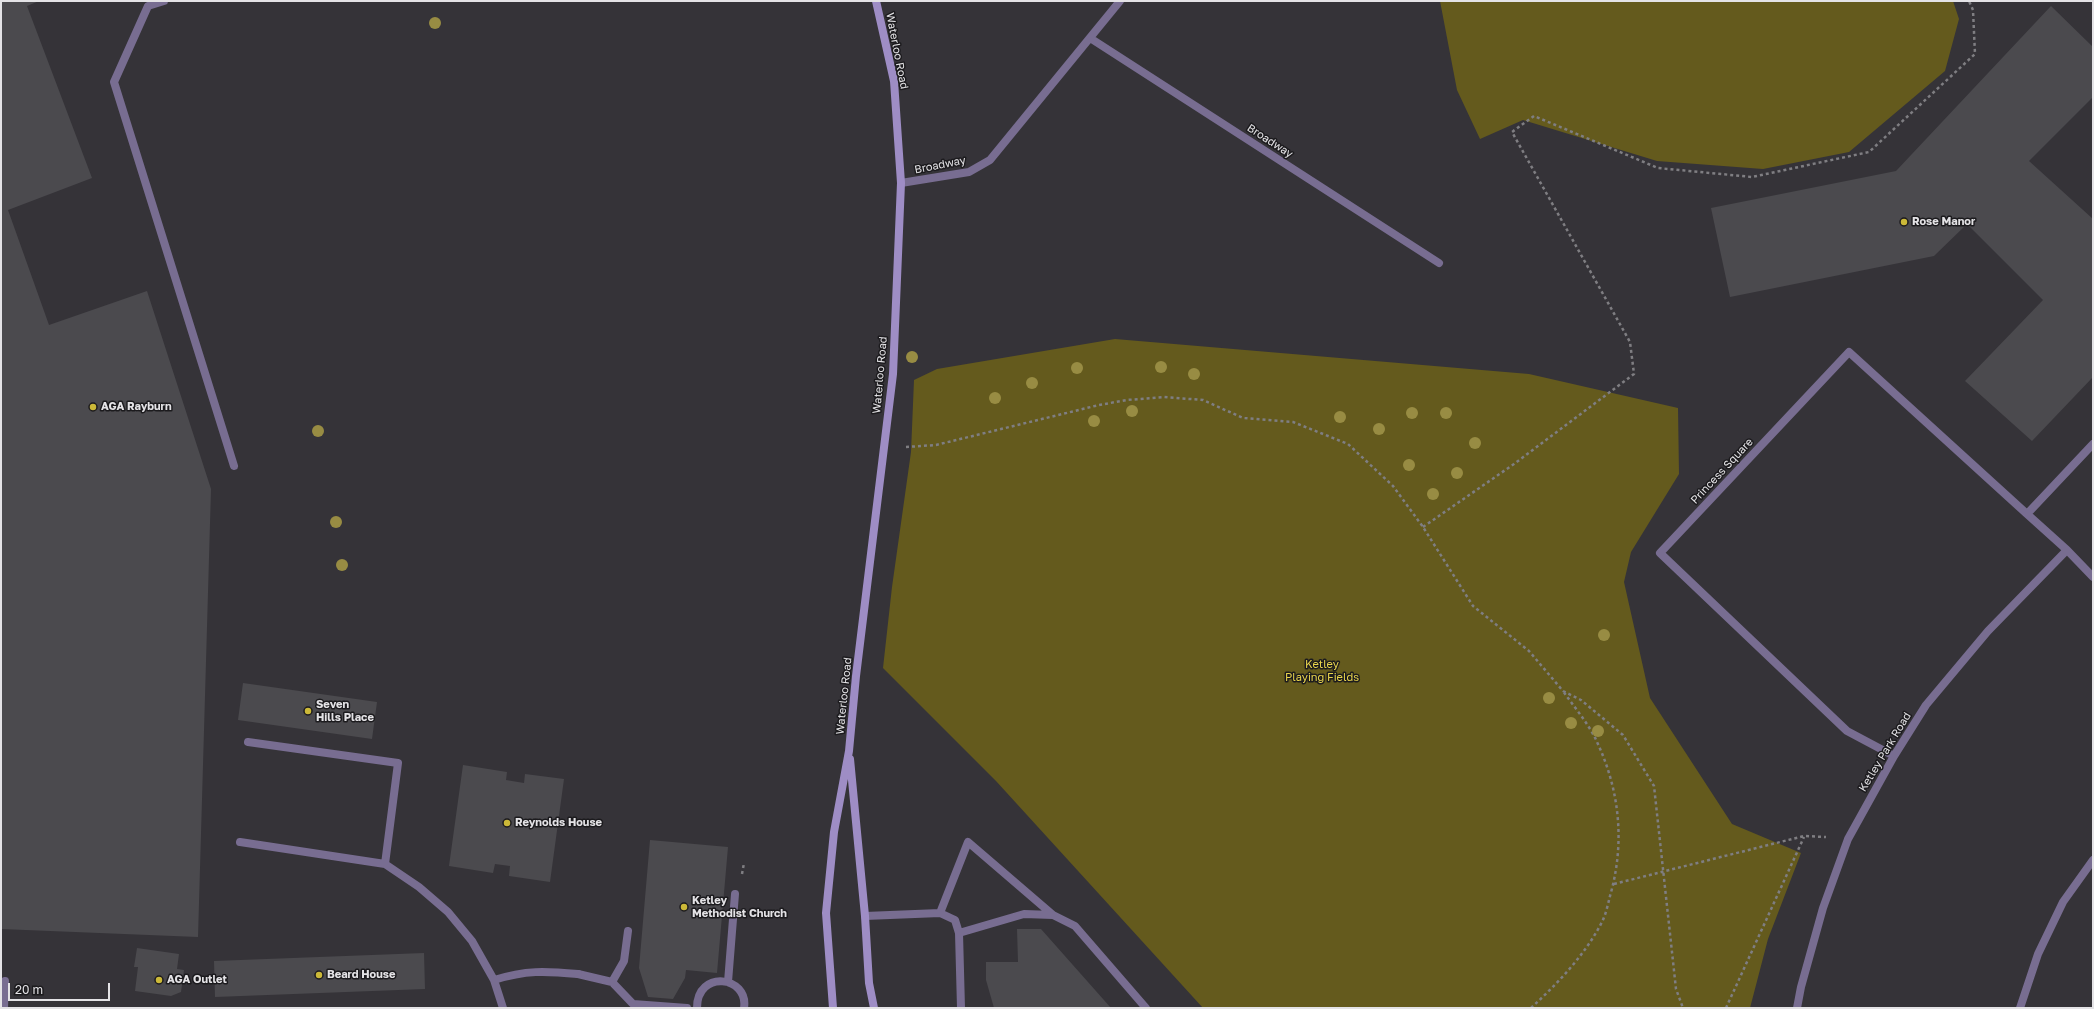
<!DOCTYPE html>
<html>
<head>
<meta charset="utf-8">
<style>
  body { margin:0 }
  #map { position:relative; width:2094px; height:1009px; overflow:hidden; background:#353338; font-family:"Golos Text",sans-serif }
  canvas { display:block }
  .frame { position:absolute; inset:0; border:2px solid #e4e3e6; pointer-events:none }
  .scale { position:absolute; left:8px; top:983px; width:102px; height:18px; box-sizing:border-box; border:2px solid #e4e3e6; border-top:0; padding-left:5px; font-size:12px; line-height:14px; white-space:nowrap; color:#e4e3e6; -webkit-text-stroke:3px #1c1b1e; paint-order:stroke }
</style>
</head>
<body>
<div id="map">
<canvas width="2094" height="1009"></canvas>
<div class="frame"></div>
<div class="scale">20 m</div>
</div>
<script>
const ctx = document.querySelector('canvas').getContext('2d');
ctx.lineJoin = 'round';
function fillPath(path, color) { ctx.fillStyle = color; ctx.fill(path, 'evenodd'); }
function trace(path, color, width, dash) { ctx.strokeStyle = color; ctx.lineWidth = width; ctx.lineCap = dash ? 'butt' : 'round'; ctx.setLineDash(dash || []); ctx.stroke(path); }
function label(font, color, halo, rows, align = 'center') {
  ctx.font = font + ' "Golos Text",sans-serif'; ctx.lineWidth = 3; ctx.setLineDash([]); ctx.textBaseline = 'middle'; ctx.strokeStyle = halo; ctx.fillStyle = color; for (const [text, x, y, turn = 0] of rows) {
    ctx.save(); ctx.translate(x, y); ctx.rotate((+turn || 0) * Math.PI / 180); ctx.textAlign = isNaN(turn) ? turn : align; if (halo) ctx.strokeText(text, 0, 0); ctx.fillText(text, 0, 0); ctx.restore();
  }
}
fillPath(new Path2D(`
  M1440,1H1953L1959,19L1945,71L1849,152L1763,169L1657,161L1523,120L1480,139L1457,90Z
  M1115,339L1529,374L1678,408L1679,474L1631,552L1624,582L1650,698L1732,824L1801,853L1768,939L1750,1008H1203L996,781L883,668L892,587L911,452L914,380L937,369Z`), '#645a1d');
fillPath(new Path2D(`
  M1,1H39L27,6L92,178L8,210L49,325L147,291L211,489L198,937L1,929Z
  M2051,6L2093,47V97L2029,161L2093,219V377L2032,441L1965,381L2043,300L1967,224L1934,256L1730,297L1711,208L1896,171Z
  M243,683L377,702L372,739L238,720Z
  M463,765L507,772L506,780L524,783L525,774L564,779L550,882L509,876L510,866L495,864L493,873L449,866Z
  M650,840L728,847L717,973L686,970L685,978L673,999L648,997L639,968Z
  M1017,929H1041L1111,1008H994L986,980V962H1018Z
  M137,948L179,954L177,969L184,970L181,992L171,996L135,991L138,967H134Z
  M424,953L425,989L215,997L214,961Z`), '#4b4a4e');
trace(new Path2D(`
  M906,447L936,445L1099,405L1127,400L1164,397L1203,400L1243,418L1293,422L1348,444L1393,486L1423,527L1473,606L1529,651L1563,691L1581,700L1623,735L1654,786L1676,989L1683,1008
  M1423,527L1514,464L1634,374L1630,342L1512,132L1534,116L1658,168L1752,177L1869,152L1975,54L1973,10L1969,1
  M742,874L744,863
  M1614,884L1804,836L1826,837
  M1531,1008C1558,983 1585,955 1602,922C1606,914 1608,904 1610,896C1625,844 1620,791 1597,742C1589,724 1574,707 1563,691
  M1726,1008L1804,837`), '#7f7e82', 2.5, [3, 3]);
trace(new Path2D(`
  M164,1L148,6L114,82L234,466
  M940,913L968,842L1053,915
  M865,916L940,913L955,920L959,933L961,1008
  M959,933L1024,914L1053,915L1075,926L1146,1008
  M578,974L612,982L624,961L628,931
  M612,982L633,1004L687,1008
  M728,982L735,894
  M4,1008L5,981
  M697,1008C697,969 749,976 744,1008`), '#786d91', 8);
trace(new Path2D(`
  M1090,38L1439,263
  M901,183L969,172L990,160L1120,1
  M2093,444L2027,514L2067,550L2093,577
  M248,742L398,763L385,864
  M1894,756L1847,731L1660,553L1849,352L2027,514
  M240,842L385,864L419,887L448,912L472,941L494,980L503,1008
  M494,980C526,970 545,971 578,974
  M1797,1008L1801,987L1823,908L1848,839L1894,756L1926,705L1988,631L2067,550
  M2020,1008L2038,954L2063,902L2093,860`), '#786d91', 8);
trace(new Path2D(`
  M850,759L865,916L869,983L874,1008
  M833,1008L826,913L834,832L849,751L856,676L893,374L901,183L894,81L876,1`), '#9e8dc5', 8);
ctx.fillStyle = '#988c43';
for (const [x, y] of [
  [435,23],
  [912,357],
  [1161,367],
  [1077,368],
  [1194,374],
  [1032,383],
  [995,398],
  [1132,411],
  [1412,413],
  [1446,413],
  [1340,417],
  [1094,421],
  [1379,429],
  [318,431],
  [1475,443],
  [1409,465],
  [1457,473],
  [1433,494],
  [336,522],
  [342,565],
  [1604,635],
  [1549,698],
  [1571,723],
  [1598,731]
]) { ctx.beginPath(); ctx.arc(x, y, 6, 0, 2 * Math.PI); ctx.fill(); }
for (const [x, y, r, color] of [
  [1904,222,4,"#ccb938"],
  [93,407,4,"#ccb938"],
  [308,711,4,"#ccb938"],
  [507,823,4,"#ccb938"],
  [684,907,4,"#ccb938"],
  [319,975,4,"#ccb938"],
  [159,980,4,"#ccb938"]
]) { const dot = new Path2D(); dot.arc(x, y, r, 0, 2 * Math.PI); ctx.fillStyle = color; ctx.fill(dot); trace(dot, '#1c1b1e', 1.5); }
label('11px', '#e4e3e6', '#1c1b1e', [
  ["Waterloo Road",897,51,79],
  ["Broadway",1270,141,33],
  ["Broadway",940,165,-11],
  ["Waterloo Road",880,375,-85],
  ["Princess Square",1722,471,-47],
  ["Waterloo Road",844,696,-84],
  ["Ketley Park Road",1885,752,-59]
]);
label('bold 11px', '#e4e3e6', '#1c1b1e', [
  ["Rose Manor",1912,222],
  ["AGA Rayburn",101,407],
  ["Seven",316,705],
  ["Hills Place",316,718],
  ["Reynolds House",515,823],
  ["Ketley",692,901],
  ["Methodist Church",692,914],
  ["Beard House",327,975],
  ["AGA Outlet",167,980]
], 'left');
label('11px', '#e9d44c', '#1c1b1e', [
  ["Ketley",1322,665],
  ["Playing Fields",1322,678]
]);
</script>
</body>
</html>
